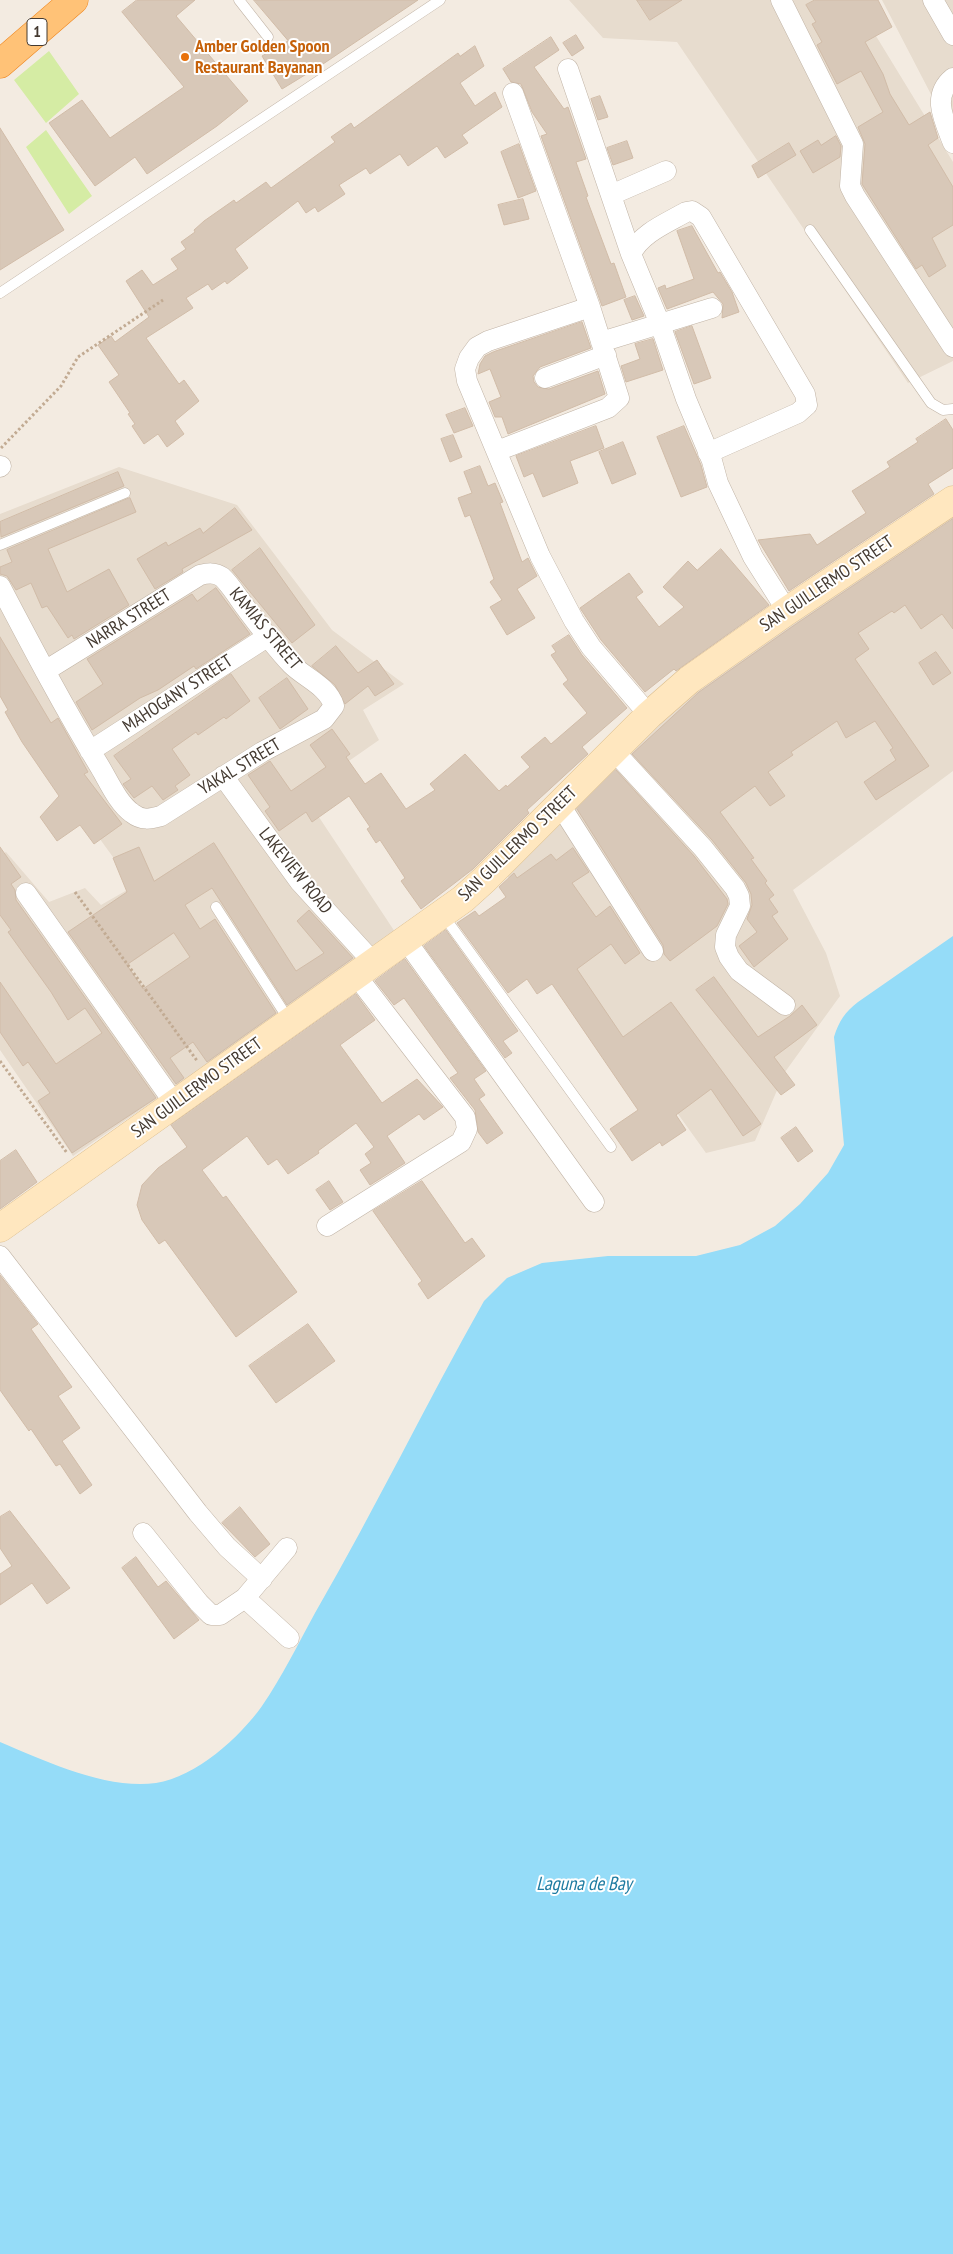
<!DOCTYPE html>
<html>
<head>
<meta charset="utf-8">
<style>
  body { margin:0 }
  canvas { display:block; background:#f3ebe1 }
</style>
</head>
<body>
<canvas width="953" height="2254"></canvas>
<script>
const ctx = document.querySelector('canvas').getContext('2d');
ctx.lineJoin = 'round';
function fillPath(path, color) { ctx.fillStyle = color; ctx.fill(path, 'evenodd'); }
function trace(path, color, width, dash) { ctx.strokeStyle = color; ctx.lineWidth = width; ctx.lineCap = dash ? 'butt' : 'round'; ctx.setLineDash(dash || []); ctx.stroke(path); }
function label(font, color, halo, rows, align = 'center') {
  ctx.font = font + ' "PT Sans Narrow",sans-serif'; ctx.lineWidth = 4; ctx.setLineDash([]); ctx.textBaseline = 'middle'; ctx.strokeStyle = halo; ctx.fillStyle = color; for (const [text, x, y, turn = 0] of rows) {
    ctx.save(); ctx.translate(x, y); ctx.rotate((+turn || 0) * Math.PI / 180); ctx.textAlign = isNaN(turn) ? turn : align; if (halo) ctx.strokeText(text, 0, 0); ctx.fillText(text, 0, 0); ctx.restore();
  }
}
fillPath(new Path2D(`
  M569,0H854L953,162V361L908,383L677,42L603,38Z
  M882,0H953V138L936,104Z
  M119,467L237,505L332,630L404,684L363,710L379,740L303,793L397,935L73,1156L0,1050V856L6,852L49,902L85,888L101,905L134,886L28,740L0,688V514Z
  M953,505V771L793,890L826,953L840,996L785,1072L755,1141L706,1153L505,873L705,674Z`), '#e7dcce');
fillPath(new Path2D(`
  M49,51L79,94L46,123L14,80Z
  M46,130L92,196L69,214L26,147Z`), '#d5eca4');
fillPath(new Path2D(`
  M953,936V2254H0V1742C45,1761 107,1790 156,1783C196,1777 240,1737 262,1706C282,1677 298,1644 315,1613C374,1511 426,1404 484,1301L507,1278L542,1263L608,1256H696L740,1245L775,1226L800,1204L828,1173L844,1145L834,1037C839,1021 845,1012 858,1002Z`), '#95dcf8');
const building = new Path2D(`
  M137,0H195L176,16L248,101L217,126L147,174L135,157L95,186L49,123L82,100L110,138L184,87L122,12Z
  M254,0H418L323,64L282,89L262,56L288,41Z
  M637,0H682L650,20Z
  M815,0H878L892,27L865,42L883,74L890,94L909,125L930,112L938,138L928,145L953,187V225L932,238L946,266L929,277L922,265L916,269L862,184L865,144L858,127L883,112L861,71L837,84L817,45L822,42L812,24L816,22L806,5Z
  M576,35L584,48L572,56L563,43Z
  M551,37L559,50L534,67L564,109L568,107L586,159L576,162L588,196L586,197L611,264L614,263L626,297L602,306L541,136L547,134L532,112L521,84L511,82L503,69Z
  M475,46L484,66L460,83L475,106L495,92L502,107L462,135L468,143L445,158L437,146L408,166L400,154L370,174L366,168L339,185L345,194L318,212L315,207L306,213L298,201L235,249L248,268L227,284L225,281L212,290L208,284L186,298L193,308L146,338L179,384L184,380L199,401L175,421L184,434L167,447L158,434L144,444L132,426L135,424L128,414L130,413L109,382L119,375L98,345L111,336L115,342L149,317L126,281L142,270L153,285L178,269L171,259L186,249L181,242L195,232L194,230L204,221L234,200L236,203L266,182L271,188L335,142L331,137L351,123L354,128L458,53L460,56Z
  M600,96L608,117L598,120L591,99Z
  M0,128L64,230L0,270Z
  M836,136L841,146L840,157L813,173L800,151L818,140L821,145Z
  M627,141L633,158L613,165L607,148Z
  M789,143L796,155L758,178L752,166Z
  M519,144L536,191L518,198L501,152Z
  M523,199L529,219L504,225L498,205Z
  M692,226L718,273L720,272L732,292L739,312L722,318L723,304L713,292L667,309L658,288L665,285L666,289L694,279L677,231Z
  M635,296L644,316L632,320L624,300Z
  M582,322L591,348L540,367L533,376L534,382L538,387L549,389L598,371L605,394L508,434L502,417H495L489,402L501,397L490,369L478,374L480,364L485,356L493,352Z
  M692,326L711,378L694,384L675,332Z
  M653,339L663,370L626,382L621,366L640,359L635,344Z
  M465,408L473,426L454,433L446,415Z
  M946,419L953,430V468L928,484L934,494L789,591L758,540L810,534L817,545L866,513L852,491L890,467L887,462L918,442L916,439Z
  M596,426L604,448L570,461L578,483L543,497L533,473L524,477L516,456Z
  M684,426L701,465L707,487L681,497L657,437Z
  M453,435L462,457L450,462L441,439Z
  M623,442L636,474L612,484L599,452Z
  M480,466L488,486L495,483L503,502L500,503L522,562L528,558L537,576L517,589L535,618L507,635L490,607L502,600L490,582L494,579L470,515L465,517L458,498L472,493L464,472Z
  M118,472L124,486L1,537L0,522Z
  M130,498L136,512L48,549L67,592L109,569L129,605L74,639L72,635L68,638L47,606L42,608L31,583L16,590L7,576L0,574V567L12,562L7,550Z
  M235,508L252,530L182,569L183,572L155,589L137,559L166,542L168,546L200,528L203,533Z
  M953,519V629L942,614L921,629L905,605L894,613L892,611L858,633L869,649L855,659L929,766L876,800L864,782L896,760L890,750L893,748L875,721L846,738L837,721L791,752L793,755L768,772L785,796L770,806L755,786L720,812L754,858L751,859L767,881L765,883L774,895L769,899L778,912L772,916L788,939L754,967L739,946L757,932L747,919L752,905L751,894L746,883L712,840L632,754L699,692L796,624Z
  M260,548L315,625L292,643L232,570Z
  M721,549L769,605L676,671L674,669L645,692L601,640L580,608L629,573L643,592L636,597L659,627L684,607L663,587L688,561L697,570Z
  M216,588L250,634L196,669L194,666L158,690L140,698L92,730L76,702L103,684L87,659L192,594L197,601Z
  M569,635L582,655L627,708L582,747L588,754L527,810L529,813L473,869L421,909L401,881L405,878L380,840L376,843L367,829L370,827L349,796L312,822L306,812L279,831L265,811L270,807L248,775L270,761L291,791L326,767L310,745L332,729L350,754L346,757L365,784L381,773L406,809L435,790L430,784L465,754L499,791L506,785L507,787L530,767L521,757L545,737L551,744L587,713L563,684L568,680L551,655L556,652L552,646Z
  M0,637L51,723L58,718L88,772L84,774L122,824L94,844L80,825L57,841L40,817L59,796L22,742L5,712L8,710L0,696Z
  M336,646L358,673L377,660L394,684L375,696L368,686L345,704L335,685L312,666Z
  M936,652L951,673L933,685L919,663Z
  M231,674L250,701L226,719L224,717L198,735L196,732L172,749L190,775L175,786L178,790L163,800L152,786L134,798L123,784L131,779L114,756Z
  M287,678L308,709L280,729L259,698Z
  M616,770L694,856L727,899L728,904L717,926L670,961L664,954L663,945L577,809Z
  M214,843L296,971L324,953L297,921L309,910L353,958L287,1005L212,888L185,905L200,929L215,919L276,1013L207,1062L193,1042L170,1058L184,1078L176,1084L68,932L127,892L113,858L139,847L154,881ZM174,933L190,957L143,989L127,965Z
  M0,847L21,877L11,884L15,890L16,900L156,1098L72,1153L38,1101L50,1093L28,1062L23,1066L0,1032V982L56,1064L102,1033L85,1008L68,1020L51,992L8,932L11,930L0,915Z
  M573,848L589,872L572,883L596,917L610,906L640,953L625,964L611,944L577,969L623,1037L671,1002L761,1124L743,1136L711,1089L676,1115L686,1130L662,1146L660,1142L632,1161L610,1129L638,1110L552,984L537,994L527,979L508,993L457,923L475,911L479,916L506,897L499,887L514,873L517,878L551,854L556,860Z
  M446,930L518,1031L503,1041L512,1053L505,1058L424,946Z
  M405,959L486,1071L474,1079L485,1095L479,1099L503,1133L487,1144L478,1132L475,1110L450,1078L458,1073L404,998L394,1005L375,981Z
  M714,977L758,1037L790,1016L802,1005L817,1025L774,1057L795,1085L781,1095L696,990Z
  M356,994L375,1020L340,1045L382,1103L417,1079L443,1107L424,1120L419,1114L387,1136L405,1163L370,1185L360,1170L371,1163L365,1154L374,1147L356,1123L318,1151L319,1153L288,1174L277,1159L268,1165L247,1136L202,1170L223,1198L226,1196L297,1292L236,1337L165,1240L159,1244L142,1220L137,1205L142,1185L158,1168L187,1147L171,1125Z
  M796,1127L813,1151L798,1162L781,1138Z
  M16,1150L37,1182L0,1209V1161Z
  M329,1181L343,1202L330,1210L316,1190Z
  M422,1181L465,1243L472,1238L485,1256L428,1299L418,1284L422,1281L373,1211Z
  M0,1275L38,1324L31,1329L72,1387L58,1396L80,1428L62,1441L92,1485L80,1494L60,1464L56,1466L31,1429L29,1431L0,1390Z
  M308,1324L335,1361L276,1403L249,1366Z
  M240,1507L270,1544L255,1557L222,1523Z
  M10,1511L70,1588L47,1604L32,1583L0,1605V1574L12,1566L0,1548V1517Z
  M136,1557L158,1587L166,1581L199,1620L174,1639L122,1568Z`);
fillPath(building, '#d8c8b8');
trace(building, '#d1bca8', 1);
const service = new Path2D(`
  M239,0L268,37
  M810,230L931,403L943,410L953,409
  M0,293L440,0
  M0,545L125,493
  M216,907L289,1020
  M443,915L611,1147`);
const minor = new Path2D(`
  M781,0L853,144L850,186L855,196L953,347
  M933,0L953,35
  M568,69L631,254L660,324L686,399L712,461L718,483L753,557L787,611
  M953,78C931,96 944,120 953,143
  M611,195L666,171
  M631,254C641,233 667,223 686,212L692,211L701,217L805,394L807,405L798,413L708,453
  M590,307L488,341L477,347L469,358L465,369L467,381L540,556L574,621L591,647L649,715
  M601,342L712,308
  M545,378L606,355
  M497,451L608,408L619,398L590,307L513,93
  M0,467L1,466
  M0,586C32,647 64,708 100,767C109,782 118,803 132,813C142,821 150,819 161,816L262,752L324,719L334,706C328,686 305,678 291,664C274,646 260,627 245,607C238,598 231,585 222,577C215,572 208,573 200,575L45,671
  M90,751L267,637
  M614,751L703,848L735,888L739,896L740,906L726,935L725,947L729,957L739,971L785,1005
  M223,776L300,882L372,961
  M560,805L653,951
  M26,893L175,1104
  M405,939L594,1202
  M327,1226L461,1142L467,1129L465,1117L355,974
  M0,1256L198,1513L227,1547L262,1579
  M143,1533L199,1603L211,1615H220L245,1598L287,1548
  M245,1598L289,1638`);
const secondary = new Path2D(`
  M0,1228L463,899L484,880L649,715L689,680L787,611L953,500`);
const trunk = new Path2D(`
  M0,64L74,0`);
trace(service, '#c1b4a6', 11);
trace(minor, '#c1b4a6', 21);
trace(secondary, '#dbbd8d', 29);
trace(trunk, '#ee8720', 29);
trace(new Path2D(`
  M1,448L61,386L78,357L163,300
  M75,892L198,1062
  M0,1061L67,1153`), '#c2ab93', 3, [2.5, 2.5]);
trace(service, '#fff', 10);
trace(minor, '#fff', 20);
trace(secondary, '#ffe7bf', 28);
trace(trunk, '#ffc277', 28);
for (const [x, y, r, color] of [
  [185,57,5,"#e8710a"]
]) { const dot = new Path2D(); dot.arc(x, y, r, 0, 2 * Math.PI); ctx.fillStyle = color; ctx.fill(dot); trace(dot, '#fff', 2); }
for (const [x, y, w] of [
  [37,32,20]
]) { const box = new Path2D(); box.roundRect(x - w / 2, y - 13.5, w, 27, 4); ctx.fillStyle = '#fff'; ctx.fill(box); trace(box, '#443a31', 1); }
label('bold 16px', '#443a31', null, [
  ["1",37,32]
]);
label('bold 18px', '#c56008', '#fff', [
  ["Amber Golden Spoon",195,47],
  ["Restaurant Bayanan",195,68]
], 'left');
label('18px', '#443a31', '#fff', [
  ["SAN GUILLERMO STREET",827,584,-34],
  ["NARRA STREET",129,619,-32],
  ["KAMIAS STREET",265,629,50],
  ["MAHOGANY STREET",178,694,-33],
  ["YAKAL STREET",240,767,-31],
  ["SAN GUILLERMO STREET",518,844,-44],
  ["LAKEVIEW ROAD",295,871,51],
  ["SAN GUILLERMO STREET",197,1088,-36]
]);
label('italic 19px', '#1e7ba1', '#fff', [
  ["Laguna de Bay",584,1885]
]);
</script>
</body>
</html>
